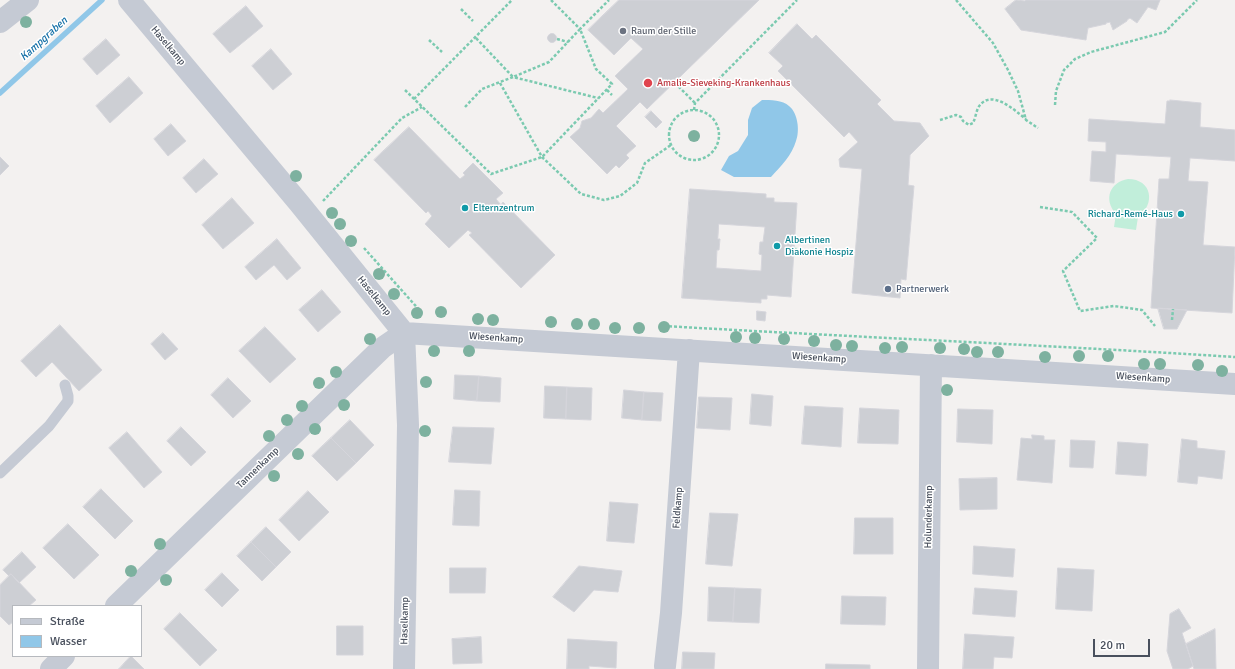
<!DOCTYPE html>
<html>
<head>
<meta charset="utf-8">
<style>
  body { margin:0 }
  #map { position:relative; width:1235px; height:669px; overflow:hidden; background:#f3f1f0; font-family:Signika,sans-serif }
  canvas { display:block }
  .legend { position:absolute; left:12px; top:605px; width:130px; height:52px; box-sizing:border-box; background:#fff; border:1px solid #b6b9be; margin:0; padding:5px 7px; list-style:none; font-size:12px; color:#49505d }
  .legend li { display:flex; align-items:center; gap:8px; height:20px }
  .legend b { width:20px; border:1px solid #b6b9be }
  .scale { position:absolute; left:1093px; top:639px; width:57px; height:18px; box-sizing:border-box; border:2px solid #49505d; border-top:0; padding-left:5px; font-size:12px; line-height:14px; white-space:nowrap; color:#49505d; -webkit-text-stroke:3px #fff; paint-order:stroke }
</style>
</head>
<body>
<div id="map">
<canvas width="1235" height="669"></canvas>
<ul class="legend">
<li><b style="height:5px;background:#c5cad4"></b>Straße</li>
<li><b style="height:11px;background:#90c7e8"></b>Wasser</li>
</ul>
<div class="scale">20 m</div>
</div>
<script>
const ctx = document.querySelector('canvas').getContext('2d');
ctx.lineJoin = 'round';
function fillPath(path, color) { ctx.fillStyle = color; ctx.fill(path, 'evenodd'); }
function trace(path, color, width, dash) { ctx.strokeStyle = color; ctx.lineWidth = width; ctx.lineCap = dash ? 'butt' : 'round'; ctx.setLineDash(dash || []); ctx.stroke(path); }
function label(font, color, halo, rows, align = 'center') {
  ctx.font = font + ' Signika,sans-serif'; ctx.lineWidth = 3; ctx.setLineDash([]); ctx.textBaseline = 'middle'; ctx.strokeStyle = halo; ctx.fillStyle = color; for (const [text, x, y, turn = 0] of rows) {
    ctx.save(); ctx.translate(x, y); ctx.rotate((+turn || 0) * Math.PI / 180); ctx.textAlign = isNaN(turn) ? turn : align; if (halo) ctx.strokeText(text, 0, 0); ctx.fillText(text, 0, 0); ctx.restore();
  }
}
fillPath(new Path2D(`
  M1128,179C1152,179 1156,204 1138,217L1136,230L1114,227L1116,214C1103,199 1110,182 1128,179Z`), '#c1eeda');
fillPath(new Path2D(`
  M762,100C770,100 783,100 789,106C798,113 800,131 796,141C792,155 781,166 771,177H734L721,170L729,156L738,151L748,135V120L752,108Z`), '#90c7e8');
trace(new Path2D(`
  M0,93L102,0`), '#90c7e8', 5.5);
const building = new Path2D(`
  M619,0H759L647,109L640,102L616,126L636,146L626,155L629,158L619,168L616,165L607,174L570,137L580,128L582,121L591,118L599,109L603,113L628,89L615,76L643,49L631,38L614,55L588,30Z
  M1016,0L1025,1L1026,0H1160L1156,10L1148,7L1137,23L1130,18L1127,20V21L1113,30L1110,22L1106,23V24L1088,28L1086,40L1021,30L1005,9Z
  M246,6L263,26L230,53L213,34Z
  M797,24L812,39L816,35L881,100L877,104L894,121L920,123L929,136L910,155L908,185L914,186L906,280L901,279L900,298L852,293L862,169L840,167L839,159L858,142L849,132L844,137L778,71L783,66L769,53Z
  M547.5 38a4.5 4.5 0 1 1 9 0a4.5 4.5 0 1 1-9 0Z
  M106,39L120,55L97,75L83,59Z
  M271,49L292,74L273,90L252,66Z
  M129,77L143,93L110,123L96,106Z
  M1170,100L1201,103L1200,127L1235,130V161L1190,158L1188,181L1208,182L1203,245L1235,247L1232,313L1151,308L1159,179H1169L1171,157L1116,154L1114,183L1090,181L1092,151L1106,152V142L1088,141L1089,119L1165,124L1167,101H1170Z
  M651,111L662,122L656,128L645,117Z
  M171,124L186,141L168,156L154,139Z
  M409,127L460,179L465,175L463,173L473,163L503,193L496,199L501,205L503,202L555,255L521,288L469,235L472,233L468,230L449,248L425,224L432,216L428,211L426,213L374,160Z
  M0,157L9,166L0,175Z
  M204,159L218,174L196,193L183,178Z
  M690,189L766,194V198H774V202L797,203L791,297L767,295V299H761V303L682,298ZM719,224L765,227L763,242H760L759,254L762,255L761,271L716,268L717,250H719L720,239H718Z
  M232,198L254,223L223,249L202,225Z
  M277,239L301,268L287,280L274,265L256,280L245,267Z
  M322,290L341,312L318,332L299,310Z
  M1158,308L1173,309L1187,310L1177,329H1164Z
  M757,311L766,312L765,321L757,320Z
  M60,325L102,370L79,391L52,362L36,377L21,361Z
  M265,327L296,359L270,383L239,351Z
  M163,333L178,349L165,360L151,344Z
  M455,375L479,376L477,401L454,399Z
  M479,376L501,378L500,402L477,401Z
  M228,378L251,401L233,418L211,395Z
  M545,386L567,387L566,419L544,418Z
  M567,387L592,388L591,420L566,419Z
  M624,390L644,392L642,420L622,418Z
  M644,392L663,393L661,421L642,420Z
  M752,394L773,396L771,426L750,424Z
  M699,397L732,398L730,430L697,428Z
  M805,406L843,408L841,447L802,444Z
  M860,408L899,410L898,444L858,443Z
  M958,409L993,410L992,444L957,442Z
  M350,420L374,445L356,463L331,438Z
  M181,427L206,452L191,466L167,441Z
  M453,427L494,428L491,464L449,462Z
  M127,432L162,472L144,488L109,448Z
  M1032,435L1044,436V440H1055L1052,483L1017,480L1021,438L1032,439Z
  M331,438L356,463L337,481L312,456Z
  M1182,439L1197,441V448L1225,451L1222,479L1198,476L1197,484L1178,482Z
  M1071,440L1095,441L1093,468L1070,467Z
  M1118,442L1148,444L1146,476L1116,474Z
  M997,478V509L960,510L959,479Z
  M101,489L133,521L115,539L83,507Z
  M455,490L480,491L479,526L453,525Z
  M308,491L329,512L299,541L279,520Z
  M610,502L638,504L634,543L607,541Z
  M710,513L738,514L732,566L706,564Z
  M855,518H893V554H854Z
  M68,524L99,555L74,579L43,548Z
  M266,527L291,552L276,567L251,542Z
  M251,542L276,567L262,581L237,556Z
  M974,546L1015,549L1013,577L973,574Z
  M22,552L36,567L19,583L11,574L9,576L3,570Z
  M579,566L622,571L618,592L594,590L574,612L553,597Z
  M450,568H486L485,593H450Z
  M1058,568L1094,570L1092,611L1056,609Z
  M222,573L239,590L222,607L205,590Z
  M11,574L36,600L29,606H13V622L9,625L0,616V585Z
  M709,587L735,588L733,622L708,621Z
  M735,588L761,589L759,623L733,622Z
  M975,588L1017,591L1015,617L973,614Z
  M842,596L886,597L885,625L841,624Z
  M1179,609L1191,628L1182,633L1193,666L1188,669H1173L1167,651L1170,614Z
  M180,613L217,650L200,666L164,629Z
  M337,626H363V655H337Z
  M1215,629L1216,669H1194L1186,644Z
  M965,634L1014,637L1012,658L994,657L993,669H963Z
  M481,637L482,663L453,664L452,639Z
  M568,639L617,642L616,668L589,666V669H567Z
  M683,652L715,653L714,669H682Z
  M131,656L144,669H119Z
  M826,664L870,665V669H826Z`);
fillPath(building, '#cdcfd4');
trace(building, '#d5d5db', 1);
trace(new Path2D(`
  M551,0L580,29L609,0
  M956,0L993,43L1008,70L1018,91L1026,120L1038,128
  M461,9L473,21
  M557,39L568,42
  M429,40L442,52
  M500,83L542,157L581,194L604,200L620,196L637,183L645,163L671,145
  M675,83L695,103
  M405,90L491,174L542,157L612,84L596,69L580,29L549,62L513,77L475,37
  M607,90L612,95
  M414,99L512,0
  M1055,105L1056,91L1064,70L1075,59L1091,52L1165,32L1197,0
  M465,107L482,89L513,77L598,98
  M694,110L695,103L797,0
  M669 135a25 25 0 1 1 50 0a25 25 0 1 1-50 0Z
  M940,120L956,115L961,117L963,121L969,125L973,123C975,119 976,113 978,108C990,87 1014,110 1026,119
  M323,201L402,118L422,107
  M1040,207L1072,212L1097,238L1063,271L1080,311L1114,306L1142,310L1155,326
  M364,248L422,313
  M794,249L804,250
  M1172,320L1173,309
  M664,326C855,337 1045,345 1235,357`), '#7bcab0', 2.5, [3, 2]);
trace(new Path2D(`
  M0,473L49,426L68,401V396L65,385`), '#c5cad4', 11);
trace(new Path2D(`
  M129,0L299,203L404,333L408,425L404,669
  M0,22L28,0
  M404,333L1235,384
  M116,606L382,348L404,333
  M665,666L671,613L689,350
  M51,669L64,656
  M928,669L931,365`), '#c5cad4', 22);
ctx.fillStyle = '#7db19f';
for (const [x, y] of [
  [26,22],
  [694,136],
  [296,176],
  [332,213],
  [340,224],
  [351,241],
  [379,274],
  [394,294],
  [441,312],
  [417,313],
  [478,319],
  [493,320],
  [551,322],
  [577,324],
  [594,324],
  [664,327],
  [615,328],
  [639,328],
  [736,337],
  [755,338],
  [370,339],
  [784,339],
  [814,341],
  [836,345],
  [852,346],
  [902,347],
  [885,348],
  [940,348],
  [964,349],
  [434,351],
  [469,351],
  [977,352],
  [998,352],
  [1079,356],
  [1108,356],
  [1045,357],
  [1144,364],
  [1160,364],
  [1198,365],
  [1222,371],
  [336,372],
  [426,382],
  [319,383],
  [947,390],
  [344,405],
  [302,406],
  [287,420],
  [315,429],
  [425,431],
  [269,436],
  [298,454],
  [274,476],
  [160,544],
  [131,571],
  [166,580]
]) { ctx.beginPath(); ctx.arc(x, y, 6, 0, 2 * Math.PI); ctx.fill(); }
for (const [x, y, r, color] of [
  [623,31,4,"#6b7280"],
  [648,83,5,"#e0444e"],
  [465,208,4,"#0f9aa8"],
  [1181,214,4,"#0f9aa8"],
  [777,246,4,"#0f9aa8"],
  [888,289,4,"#5c6f8a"]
]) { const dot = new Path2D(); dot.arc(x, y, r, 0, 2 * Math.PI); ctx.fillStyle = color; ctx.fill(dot); trace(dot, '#fff', 1.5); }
label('10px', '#5b616d', '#fff', [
  ["Raum der Stille",631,31]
], 'left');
label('10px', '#49505d', '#fff', [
  ["Haselkamp",168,46,50],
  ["Haselkamp",374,296,51],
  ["Wiesenkamp",496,338,4],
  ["Wiesenkamp",819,358,4],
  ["Wiesenkamp",1143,378,4],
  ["Tannenkamp",258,468,-44],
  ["Feldkamp",678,508,-86],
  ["Holunderkamp",929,517,-89],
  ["Haselkamp",405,621,-89]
]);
label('10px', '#be3a42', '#fff', [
  ["Amalie-Sieveking-Krankenhaus",657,83]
], 'left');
label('10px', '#0d838f', '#fff', [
  ["Elternzentrum",473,208],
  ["Richard-Remé-Haus",1173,214,"right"],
  ["Albertinen",785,240],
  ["Diakonie Hospiz",785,252]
], 'left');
label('10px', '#4e5e75', '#fff', [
  ["Partnerwerk",896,289]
], 'left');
label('italic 11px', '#136fa6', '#fff', [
  ["Kampgraben",44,39,-42]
]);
</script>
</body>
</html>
